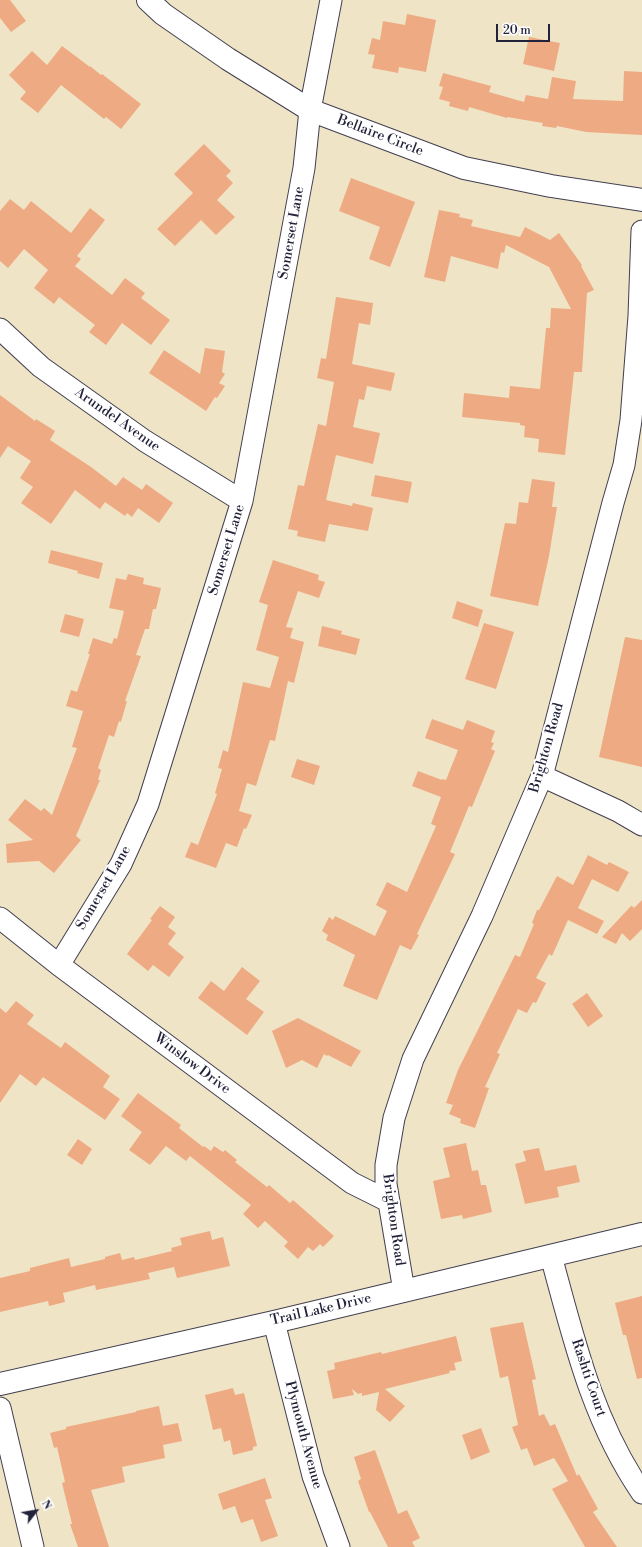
<!DOCTYPE html>
<html>
<head>
<meta charset="utf-8">
<style>
  body { margin:0 }
  #map { position:relative; width:642px; height:1547px; overflow:hidden; background:#efe4c6; font-family:"Libre Bodoni",serif }
  canvas { display:block }
  .north { position:absolute; left:16px; top:1491px; width:40px; height:40px; -webkit-text-stroke:3px #fff; paint-order:stroke; rotate:59deg; font-size:11px; font-weight:700; line-height:16px; text-align:center; color:#22223b }
  .north::after { content:''; display:block; margin:auto; width:14px; height:18px; background:#22223b; clip-path:polygon(50% 0,100% 100%,50% 72%,0 100%) }
  .scale { position:absolute; left:496px; top:24px; width:54px; height:18px; box-sizing:border-box; border:2px solid #22223b; border-top:0; padding-left:5px; font-size:12px; line-height:14px; white-space:nowrap; color:#22223b; -webkit-text-stroke:3px #fff; paint-order:stroke }
</style>
</head>
<body>
<div id="map">
<canvas width="642" height="1547"></canvas>
<div class="north">N</div>
<div class="scale">20 m</div>
</div>
<script>
const ctx = document.querySelector('canvas').getContext('2d');
ctx.lineJoin = 'round';
function fillPath(path, color) { ctx.fillStyle = color; ctx.fill(path, 'evenodd'); }
function trace(path, color, width, dash) { ctx.strokeStyle = color; ctx.lineWidth = width; ctx.lineCap = dash ? 'butt' : 'round'; ctx.setLineDash(dash || []); ctx.stroke(path); }
function label(font, color, halo, rows, align = 'center') {
  ctx.font = font + ' "Libre Bodoni",serif'; ctx.lineWidth = 4; ctx.setLineDash([]); ctx.textBaseline = 'middle'; ctx.strokeStyle = halo; ctx.fillStyle = color; for (const [text, x, y, turn = 0] of rows) {
    ctx.save(); ctx.translate(x, y); ctx.rotate((+turn || 0) * Math.PI / 180); ctx.textAlign = isNaN(turn) ? turn : align; if (halo) ctx.strokeText(text, 0, 0); ctx.fillText(text, 0, 0); ctx.restore();
  }
}
fillPath(new Path2D(`
  M0,0H10L26,21L11,32L0,18Z
  M407,14L436,20L426,72L399,67L398,73L372,68L375,55L368,54L372,38L380,40L383,21L405,25Z
  M529,37L560,43L554,71L523,64Z
  M62,46L90,67V66L101,75L102,74L141,104L121,129L106,117L104,119L61,85L38,113L20,99L26,92L9,75L32,51L47,65Z
  M624,71L642,72V135L586,132L557,126L556,128L542,126L543,123L507,117V118L469,107L468,111L449,106L450,102L439,99L443,87L439,86L443,73L491,86L489,92L524,102L526,95L548,99L552,77L576,81L573,99L623,101Z
  M204,144L231,171L226,176L233,183L217,200L235,217L216,235L201,220L175,246L157,229L193,193L174,174Z
  M351,178L415,202L390,267L369,259L380,227L339,211Z
  M10,199L24,210L31,201L71,233L90,208L105,220L77,256L81,259L75,266L112,295L125,278L145,293L141,298L170,320L151,345L122,323L106,345L89,332L95,325L59,297L54,304L34,288L48,270L24,249L8,268L0,261V211Z
  M439,210L460,214L459,217L473,220L471,226L520,237L525,227L550,240L559,233L582,265L581,266L594,290L587,293L582,372H574L565,455L538,452L539,439L524,437L525,426L520,425V423L462,417L464,393L509,398L510,386L540,389L546,328H550L551,308L571,309L549,267L506,245L504,253L501,252L498,269L451,256L445,282L424,277Z
  M336,297L373,303L370,325L359,323L352,364L395,373L391,391L367,386L364,400L359,399L353,427L380,433L373,464L336,455L326,500L352,506L353,503L373,508L368,531L329,524L325,542L297,536L298,531L288,529L298,485L304,486L318,424L326,426L334,382L317,378L321,358L326,359Z
  M205,348L225,351L222,372L225,374L219,383L225,386L217,398L215,397L206,411L149,373L164,350L200,374Z
  M0,395L35,421L36,419L55,431L50,440L91,467L116,486L123,477L142,490L146,484L173,503L159,523L138,508L132,517L127,513L125,516L105,502L100,509L75,490L51,524L21,503L33,487L20,478L31,461L8,446L0,458Z
  M375,475L412,482L408,503L371,496Z
  M532,479L555,482L552,507H557L549,556L538,606L490,596L505,523L516,524L519,502L528,503Z
  M51,550L103,563L99,579L77,573L78,571L48,563Z
  M273,560L319,575L318,580L325,582L319,598L298,591L286,627L293,628L290,638L304,642L294,683L288,681L275,741L270,740L256,786L247,783L239,811L252,815L246,829L244,828L237,847L226,843L216,868L185,857L191,842L198,845L217,794L215,793L222,769L218,768L223,750L228,752L243,682L270,688L279,657L256,650L268,605L259,602Z
  M128,574L144,578L143,584L161,588L156,609H153L149,629H145L136,655L141,656L125,701H127L121,722L119,721L114,737L109,735L98,768L101,770L98,780H100L76,836L81,840L54,873L39,861L7,863L6,844L33,840L8,820L25,799L41,811L44,808L52,815L77,748L72,747L83,711L66,706L71,690L77,692L90,654H88L93,638L112,644L114,638L117,639L124,611L109,608L116,578L126,580Z
  M457,601L483,610L478,627L452,618Z
  M65,614L84,619L79,637L60,632Z
  M484,623L514,632L496,689L465,679Z
  M322,626L342,631L341,634L360,639L356,655L318,646Z
  M625,637L642,640V767L599,757Z
  M432,719L463,730L467,720L495,731L491,742L494,743L491,749L495,751L472,807L469,806L450,852L455,854L417,934L419,935L411,950L400,945L377,1000L343,986L355,955L326,940L328,935L322,931L329,917L333,920L335,916L375,936L387,911L376,905L387,882L407,892L436,826L431,824L441,797L412,786L418,771L442,780V779L446,780L458,750L425,738Z
  M297,759L320,766L314,785L291,777Z
  M588,855L607,865L609,862L629,872L618,892L592,879L578,908L604,921L597,934L568,920L552,956L549,954L536,978L546,983L536,1003L533,1002L527,1013L518,1009L497,1053L500,1054L485,1087L489,1088L475,1128L460,1123L461,1119L449,1114L453,1105L446,1103L458,1070L515,955L520,957L534,924L532,923L537,910H539L557,876L573,885Z
  M642,900V929L630,941L622,933L616,944L602,937L631,906L634,907L633,909Z
  M160,906L175,917L168,927L176,933L168,944L184,957L169,977L153,965L148,971L127,954L152,920L150,919Z
  M242,967L260,981L246,999L264,1012L247,1035L198,998L211,981L224,991Z
  M587,993L603,1016L588,1027L572,1004Z
  M16,1001L34,1015L27,1024L61,1048L65,1042L110,1076L103,1087L120,1099L105,1120L43,1077L36,1086L20,1074L0,1103V1008L6,1013Z
  M298,1018L361,1051L351,1067L328,1055L327,1056L324,1054L317,1068L302,1060L286,1068L272,1031Z
  M138,1093L181,1125L179,1128L203,1147L204,1146L211,1151L214,1146L223,1152L225,1150L237,1160L235,1162L267,1187L269,1185L290,1203L293,1200L334,1236L323,1247L320,1244L313,1251L308,1247L298,1259L284,1246L288,1242L265,1221L258,1228L243,1214L251,1205L190,1156L186,1161L166,1146L150,1165L129,1150L142,1132L121,1116Z
  M78,1139L92,1149L82,1165L67,1155Z
  M466,1143L472,1171L478,1170L481,1185H486L492,1212L463,1219L462,1215L441,1219L433,1181L450,1177L443,1148Z
  M539,1148L545,1171L576,1165L580,1182L557,1187L559,1197L525,1204L515,1164L526,1161L523,1151Z
  M210,1231L212,1240L223,1237L230,1266L177,1278L174,1267L148,1273L150,1279L96,1290L95,1285L63,1293L65,1302L49,1306L48,1301L0,1312V1278L30,1271V1268L69,1258L71,1267L105,1259V1257L120,1253L122,1260L134,1257L135,1260L172,1251L171,1248L182,1245L180,1238Z
  M642,1296V1378L637,1379L626,1335H623L615,1303Z
  M523,1322L536,1379L532,1380L539,1416L544,1414L550,1426L555,1424L577,1476L579,1474L598,1509L593,1512L617,1547H585L552,1489L568,1481L554,1458L534,1466L527,1448L521,1450L512,1427L518,1425L508,1376L500,1378L490,1328Z
  M456,1336L462,1361L454,1363L456,1370L449,1371L450,1373L385,1389L405,1406L390,1422L376,1410L379,1392L362,1396V1393L358,1394L352,1389L354,1395L333,1399L327,1371L335,1369L334,1363L381,1352L382,1354Z
  M233,1388L235,1395L244,1393L257,1446L253,1447V1450L233,1455L230,1440L224,1442L221,1428L213,1430L205,1395Z
  M159,1406L163,1426L178,1423L182,1441L163,1445L165,1458L122,1467L125,1482L91,1490L109,1547H78L70,1524H72L62,1483L65,1482L57,1447L54,1448L50,1433L66,1429V1427L136,1412V1411Z
  M481,1428L490,1452L471,1460L462,1435Z
  M375,1450L398,1514L407,1510L420,1538L412,1542L415,1547H388L370,1512H369L358,1481L361,1479L354,1457Z
  M265,1478L272,1498L265,1500L278,1536L261,1542L253,1519L241,1523L235,1506L223,1510L218,1494Z`), '#eeab83');
const street = new Path2D(`
  M0,329L41,367L145,441L242,501
  M542,776L618,811L642,825
  M0,918L59,965L352,1183L388,1201
  M59,965L121,864L148,804L242,501L304,168L310,110L331,0
  M551,1256C574,1340 592,1420 642,1493
  M404,1291L386,1184V1165L394,1118L413,1059L482,916L542,776L613,503L624,465L631,420L639,316L642,231
  M274,1322L313,1476L339,1547
  M0,1408L33,1547`);
const secondary = new Path2D(`
  M148,0L163,14L228,59L310,110L464,168L551,186L642,200
  M0,1384L274,1322L642,1234`);
trace(street, '#413f50', 23);
trace(secondary, '#413f50', 24);
trace(street, '#fff', 21);
trace(secondary, '#fff', 22);
label('14px', '#22223b', '#fff', [
  ["Bellaire Circle",380,136,21],
  ["Somerset Lane",292,233,-80],
  ["Arundel Avenue",117,420,35],
  ["Somerset Lane",227,550,-73],
  ["Brighton Road",547,748,-74],
  ["Somerset Lane",104,888,-60],
  ["Winslow Drive",192,1064,37],
  ["Brighton Road",393,1220,82],
  ["Trail Lake Drive",321,1310,-13],
  ["Rashti Court",588,1378,71],
  ["Plymouth Avenue",303,1435,75]
]);
</script>
</body>
</html>
